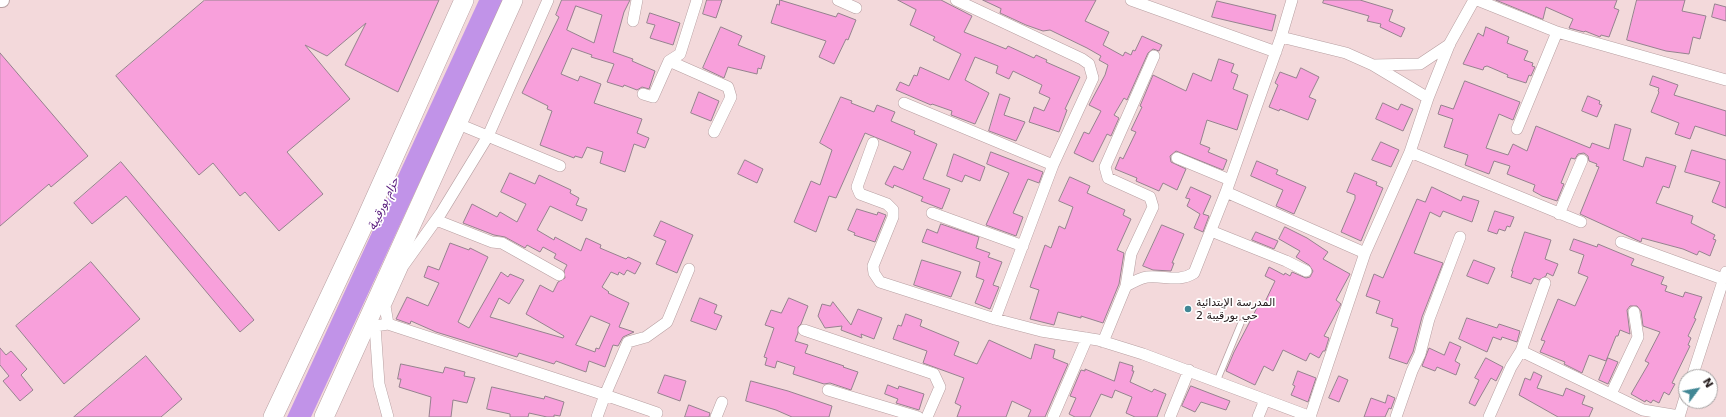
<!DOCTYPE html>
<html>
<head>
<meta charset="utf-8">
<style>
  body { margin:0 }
  #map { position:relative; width:1726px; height:417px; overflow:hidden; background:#f3d9db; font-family:"DejaVu Sans",sans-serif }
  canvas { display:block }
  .north { position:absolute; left:1678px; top:369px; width:40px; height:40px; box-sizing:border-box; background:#fff; border:1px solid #a6a3a3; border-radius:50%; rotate:58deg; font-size:11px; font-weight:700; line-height:16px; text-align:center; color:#211819 }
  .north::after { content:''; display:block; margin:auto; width:14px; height:18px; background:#428795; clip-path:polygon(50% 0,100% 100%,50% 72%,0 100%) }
</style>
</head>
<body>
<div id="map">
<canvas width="1726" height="417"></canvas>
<div class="north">N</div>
</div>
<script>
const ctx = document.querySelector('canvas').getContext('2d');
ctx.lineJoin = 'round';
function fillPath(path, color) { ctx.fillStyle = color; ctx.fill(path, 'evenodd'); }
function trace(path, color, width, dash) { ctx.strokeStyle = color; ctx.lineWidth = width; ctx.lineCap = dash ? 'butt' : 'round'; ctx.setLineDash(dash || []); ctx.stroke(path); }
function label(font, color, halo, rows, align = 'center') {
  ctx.font = font + ' "DejaVu Sans","Noto Sans Arabic",sans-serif'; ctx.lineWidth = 3.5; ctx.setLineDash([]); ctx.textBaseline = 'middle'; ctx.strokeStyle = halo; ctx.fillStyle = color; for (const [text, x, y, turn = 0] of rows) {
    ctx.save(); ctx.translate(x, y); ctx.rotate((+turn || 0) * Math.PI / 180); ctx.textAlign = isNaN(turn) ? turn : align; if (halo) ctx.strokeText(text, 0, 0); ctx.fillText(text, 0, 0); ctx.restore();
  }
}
fillPath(new Path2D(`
  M479,0H504L311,417H287Z`), '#c193e8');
const building = new Path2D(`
  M205,0H439L398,92L345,65L366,23L327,56L305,45L350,99L287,152L323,194L279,231L245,192L240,196L213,163L199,175L116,76Z
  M562,0H630L624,12L613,52L633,59L632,61L655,71L649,89L642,87L637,90L624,85L623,87L607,82L614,64L591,57L592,55L572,48L561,74L578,81L580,76L601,84L594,103L642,119L637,133L649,138L645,148L634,144L625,172L600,163L603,152L587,147L582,158L575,156L574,158L540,145L552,111L547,109L548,106L522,93L559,17L556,15ZM576,6L602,15L594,43L567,30Z
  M707,0H722L716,18L703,14Z
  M780,0L836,17L838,13L856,20L848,40L846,39L834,64L819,57L826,41L771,23L777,4L779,5Z
  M898,0H941L972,16L964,32L1006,49L1008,46L1034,58L1036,55L1047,60L1046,62L1080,77L1065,109L1067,110L1059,132L1029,122L1034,107L1044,111L1050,98L1039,93L1042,85L1013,71L1009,79L996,73L998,66L975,57L965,80L989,93L975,124L951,115L952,111L932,104L931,105L896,90L900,82L909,86L914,75L917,76L920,67L949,80L961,54L933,40L935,37L910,25L916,10Z
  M983,0H1096L1085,21L1109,32L1103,45L1123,56L1125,52L1131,55L1133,50L1135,51L1142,36L1162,45L1159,51L1153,49L1148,53L1127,100L1124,98L1114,115L1119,118L1111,136L1107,134L1093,162L1074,153L1084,132L1089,134L1101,111L1089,105L1105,75L1108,65L1099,60L1101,56L1087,48L1050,30L1043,31L1026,25L1000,13L1001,9Z
  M1324,0H1360L1393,10L1389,21L1405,28L1401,37L1380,27L1381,24L1367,21L1369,16L1323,3Z
  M1496,0H1617L1614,8L1619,10L1609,37L1601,35L1600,37L1585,31L1584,32L1569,28L1573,19L1546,7L1543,19Z
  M1637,0H1685L1682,11L1706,16L1700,39L1693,37L1689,54L1666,51L1627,40Z
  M1217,1L1276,15L1272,31L1212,17Z
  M1715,4L1726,7V21L1712,17Z
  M650,13L680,23L673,45L650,38L655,25L647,23Z
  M721,27L742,36L738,45L765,56L761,69L758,68L757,74L728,67L724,78L703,68Z
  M1486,27L1509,37L1507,43L1528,51L1524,60L1533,63L1532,66L1535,67L1531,76L1529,75L1526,83L1507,77L1508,75L1487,66L1484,67L1483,70L1463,64L1478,33L1483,36Z
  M0,53L88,156L51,187L49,184L0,226Z
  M1219,59L1234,64L1231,72L1238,75L1233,89L1248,95L1237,130L1207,120L1200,144L1210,148L1208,152L1227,160L1223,170L1176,151L1170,156L1171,162L1186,169L1177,190L1163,183L1159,191L1136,181L1137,178L1115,169L1120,157L1123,159L1136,132L1131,130L1142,107L1140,106L1153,75L1186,91L1193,73L1211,81Z
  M1301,68L1319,77L1309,97L1316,100L1308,120L1280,109L1279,111L1269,107L1278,85L1275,83L1280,72L1296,78Z
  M1653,76L1678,85L1674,95L1726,111V136L1695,126L1690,139L1675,134L1679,123L1651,112L1659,92L1658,91L1659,88L1650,85Z
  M1465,81L1520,102L1513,120L1499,114L1486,148L1508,155L1513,144L1527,151L1536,126L1590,148L1592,143L1609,149L1615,124L1631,129L1623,160L1643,167L1646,157L1676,166L1669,188L1663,186L1656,203L1693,216L1691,223L1715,235L1713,239L1716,240L1710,256L1699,251L1697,255L1683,249L1642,238L1641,242L1580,214L1599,167L1596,166L1597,164L1589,161L1588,156L1584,153L1578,154L1575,159L1571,158L1561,183L1564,184L1557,201L1542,196L1533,191L1535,185L1507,174L1510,166L1494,161L1489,174L1465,165L1468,155L1444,147L1453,119L1438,114L1441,105L1453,109Z
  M699,92L719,101L711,121L691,113Z
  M1000,94L1010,98L1004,115L1025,122L1016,141L989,131Z
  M1588,96L1600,101L1599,104L1602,105L1597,117L1582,111Z
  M841,97L852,101L851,103L874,112L877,105L895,112L891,121L915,131L914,134L937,144L923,179L950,189L942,209L921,201L923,197L894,185L893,188L885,184L894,166L903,170L911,152L865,133L836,198L829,196L816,232L794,222L811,181L820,185L832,150L820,143Z
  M1383,103L1398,110L1401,104L1413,109L1403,131L1376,119Z
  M1381,142L1399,150L1391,167L1372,160Z
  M1692,150L1726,160V208L1712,202L1720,182L1685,172Z
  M991,152L1043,172L1039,183L1028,179L1013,213L1023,217L1016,236L986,225L1009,173L987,164Z
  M954,154L985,167L980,181L965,175L962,182L947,176Z
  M745,160L763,169L757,183L738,174Z
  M1257,161L1278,170L1276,174L1306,187L1294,214L1276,206L1283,190L1251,176Z
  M121,162L254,320L240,332L126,196L92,224L74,203Z
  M510,173L535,184L539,175L571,190L570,193L579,198L576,205L587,209L582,221L550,206L537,230L554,240L555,237L581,251L586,238L601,245L600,248L626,259L628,257L641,263L635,274L627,270L624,275L619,272L618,275L611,272L602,287L609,292L608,293L629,303L619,327L634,332L623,337L618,346L613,345L605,367L589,361L586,372L556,361L554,364L519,353L517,357L436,332L411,321L410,324L396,319L407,297L428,306L439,283L424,277L428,266L439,270L450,243L469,250L470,248L488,257L458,322L469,328L501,272L508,277L510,274L524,280L509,304L499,298L490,317L563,338L564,336L526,314L540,285L553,292L558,282L565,278L564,271L567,265L554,258L556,254L543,247L540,252L527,245L525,248L505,237L494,235L463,223L472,204L497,217L500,212L517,222L526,204L501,192ZM591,316L610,324L599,349L596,348L595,352L576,345Z
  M1355,173L1377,182L1376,185L1383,188L1361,241L1341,232L1355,199V195L1347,192Z
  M1070,177L1090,186L1087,193L1125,210L1123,215L1131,219L1117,250L1124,253L1119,284L1103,323L1081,316V318L1058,312L1054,325L1030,319L1039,290L1030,287L1045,245L1051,248L1059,226L1065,229L1073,207L1059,201Z
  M1191,187L1211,196L1203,214L1209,216L1203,232L1194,228L1200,214L1187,206L1190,199L1186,198Z
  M1432,187L1461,201L1463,196L1479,201L1472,222L1443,211L1440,217L1430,212L1414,253L1443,263L1422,317L1413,352L1407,364L1389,358L1398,328L1391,326L1393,319L1376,313L1380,301L1366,296L1374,274L1383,278L1417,199L1425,202Z
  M857,209L877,215L878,212L886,215L875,242L854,235L855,233L848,230Z
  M1495,211L1514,217L1510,227L1507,226L1505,231L1499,229L1497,234L1488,231Z
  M661,221L693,235L677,273L656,264L666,241L654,236Z
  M941,224L979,237L976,248L990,253L988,257L1002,262L993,285L999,287L990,309L975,303L984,280L976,277L980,262L922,242L927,229L937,233Z
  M1162,225L1184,234L1172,263H1174L1171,271L1153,270L1143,266Z
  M1285,227L1307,238L1328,252L1323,259L1350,274L1336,300L1341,304L1324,336L1329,338L1325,351H1323L1319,358L1310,353L1306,361L1283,350L1273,371L1264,366L1255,385L1226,371L1234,352L1260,302L1264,304L1275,281L1265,276L1269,267L1284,275L1285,273L1290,276L1292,272L1306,278L1310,277L1313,271L1309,265L1296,257L1300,251L1279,239Z
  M1256,232L1278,241L1274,249L1252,240Z
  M1525,232L1551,240L1545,259L1558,264L1553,276L1547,273L1546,276L1539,280L1534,278L1531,284L1511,277L1513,271H1512Z
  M1574,239L1597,247L1598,244L1634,259L1631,265L1664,277L1661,284L1667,286L1665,291L1683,297L1685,292L1702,297L1694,318L1696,319L1688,336L1691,338L1688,345L1690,346L1672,383L1675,384L1669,395L1664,392L1659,403L1653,400L1651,403L1646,400L1645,402L1631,394L1649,363L1645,361L1660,332L1643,326L1641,311L1637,306H1630L1627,310L1630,334L1620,330L1618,336H1616L1606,361L1589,355L1582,373L1564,364L1565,362L1540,352L1545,341L1541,340L1558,299L1575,306L1588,277L1578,273L1584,255L1570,250Z
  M922,260L961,272L951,297L914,285Z
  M1474,260L1495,268L1488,284L1467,276Z
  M91,262L140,319L64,384L16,326Z
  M700,298L717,305L714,313L722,316L716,330L691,321Z
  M789,298L808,306L801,324L798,327V333L795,341L808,345L805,353L844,366L843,367L858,372L851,390L830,383L824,384L793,374L795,367L777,361L775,368L765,365L767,358L764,357L774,328L765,325L771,310L781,313Z
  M833,302L851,325L858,309L882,318L874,339L861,334L862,338L841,330L842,326L825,328L818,316L822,304L830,306Z
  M906,314L922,320L920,326L959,342L954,355L977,364L989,340L1031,359L1035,344L1055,350L1053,358L1068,364L1045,417H1028L1031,410L1012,401L1006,417H957L961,406L955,403L964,378L923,363L927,351L893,339L898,325L901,326Z
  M1467,318L1497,328L1499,324L1520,331L1517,342L1502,337L1501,340L1493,337L1487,352L1459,339Z
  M1450,342L1461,347L1455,361L1460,364L1456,375L1437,367L1435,371L1422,366L1429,348L1444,355Z
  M0,348L6,355L11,351L27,369L21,375L33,390L20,401L3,381L9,376L0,365Z
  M146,356L182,399L161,417H74Z
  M1486,358L1503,367L1496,381L1491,378L1475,406L1469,403L1479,380L1475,378Z
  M1608,358L1618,362L1608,384L1599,380Z
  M1120,362L1133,366L1132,371H1134L1130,382L1152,392L1154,389L1166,394L1157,417H1135L1126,413L1132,397L1115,390L1112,398L1101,394L1090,417H1075L1069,414L1076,398L1070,396L1081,370L1085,371V369L1114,381Z
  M401,364L443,373L445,367L465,372L464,376L475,378L467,403L453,400L451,417H429L431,397L399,387L401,379H398Z
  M1298,371L1316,378L1308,402L1291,395L1295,386L1293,385Z
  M1534,372L1542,376L1537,388L1563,396L1566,388L1585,396L1582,404L1593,408L1589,417H1558L1519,395L1525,378L1530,380Z
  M665,375L686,381L680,401L658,393Z
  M1339,376L1348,380L1339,402L1329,398Z
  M751,381L788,391L832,406L829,417H792L776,410L746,401Z
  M888,385L898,389L899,386L924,394L919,410L896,403L898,399L885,394Z
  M1191,386L1230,401L1226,410L1201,402L1195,412L1182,406Z
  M492,387L544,399L545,396L564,402L560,416L554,415V417H547L529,413L528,417H510V414L487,409Z
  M1388,395L1395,398L1391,409L1389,408L1385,417H1364L1371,398L1385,403Z
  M689,405L710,413L709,417H685Z`);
fillPath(building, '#f8a0db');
trace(building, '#95828e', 1);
const service = new Path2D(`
  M1217,381L1241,323`);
const minor = new Path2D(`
  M838,0L856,8
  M956,0L1082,59L1089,64L1093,78L1053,165L995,319
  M1131,0L1276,52
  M1477,0L1557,32L1726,80
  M633,21L637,0
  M1281,37L1346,53L1373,65L1428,98
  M669,61L728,87L731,97L714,132
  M1374,65L1420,64L1450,44
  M643,94L653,97L669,61L680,54L697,0
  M904,103L1053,165
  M456,123L560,166
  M1517,129L1557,32
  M873,143L857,187L860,194L887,204L893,210V217L873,266L874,273L880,282L995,319L1041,331L1098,340L1143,354L1311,417
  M1410,152L1581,222
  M1177,158L1230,180
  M1226,192L1365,253
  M932,213L1023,246
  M1559,214L1582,160
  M436,220L492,242L502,243L559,275
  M1211,231L1286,261L1306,271
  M1621,242L1723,279
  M1126,286L1131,254L1153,207L1150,197L1108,178L1105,167L1154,56
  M367,322L375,326L388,324L605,395L597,417
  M388,324L385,306L403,266L441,213L488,136L548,0
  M375,326L379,384L388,417
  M804,330L934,374L940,387L927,417
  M1103,342L1126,286C1133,282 1140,278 1147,277C1164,275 1178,283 1194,273L1226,192L1281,37L1292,0
  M1521,351L1545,283
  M1692,377L1726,272
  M828,390L918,417
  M1611,394L1638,337L1634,312
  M655,417L657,413L605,395L628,342L646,337L667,322L689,269
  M716,417L722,402
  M1053,417L1087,338
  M1170,417L1189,370
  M1258,417L1265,400
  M1310,417L1365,253L1410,152L1428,98L1450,43L1474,0
  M1396,417L1412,371L1420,354L1429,319L1460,237
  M1489,417L1511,367L1521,351L1643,410L1679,416
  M1679,417L1686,394`);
const tertiary = new Path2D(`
  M0,0H2`);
const trunk = new Path2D(`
  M273,417L361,230L464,0
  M324,417L513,0`);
trace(service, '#b79fa1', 7);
trace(minor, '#b79fa1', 12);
trace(tertiary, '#b79fa1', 16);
trace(trunk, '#b79fa1', 20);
trace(service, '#fff', 5.5);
trace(minor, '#fff', 11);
trace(tertiary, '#fff', 14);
trace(trunk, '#fff', 19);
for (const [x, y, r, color] of [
  [1188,309,4,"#428795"]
]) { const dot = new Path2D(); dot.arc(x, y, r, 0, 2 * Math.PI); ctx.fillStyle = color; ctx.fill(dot); trace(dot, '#fff', 1.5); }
label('11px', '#211819', '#fff', [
  ["المدرسة الإبتدائية",1196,303],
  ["حي بورقيبة 2",1196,316]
], 'left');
label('italic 12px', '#54167a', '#fff', [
  ["حزام بورقيبة",384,204,-65]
]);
</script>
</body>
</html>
